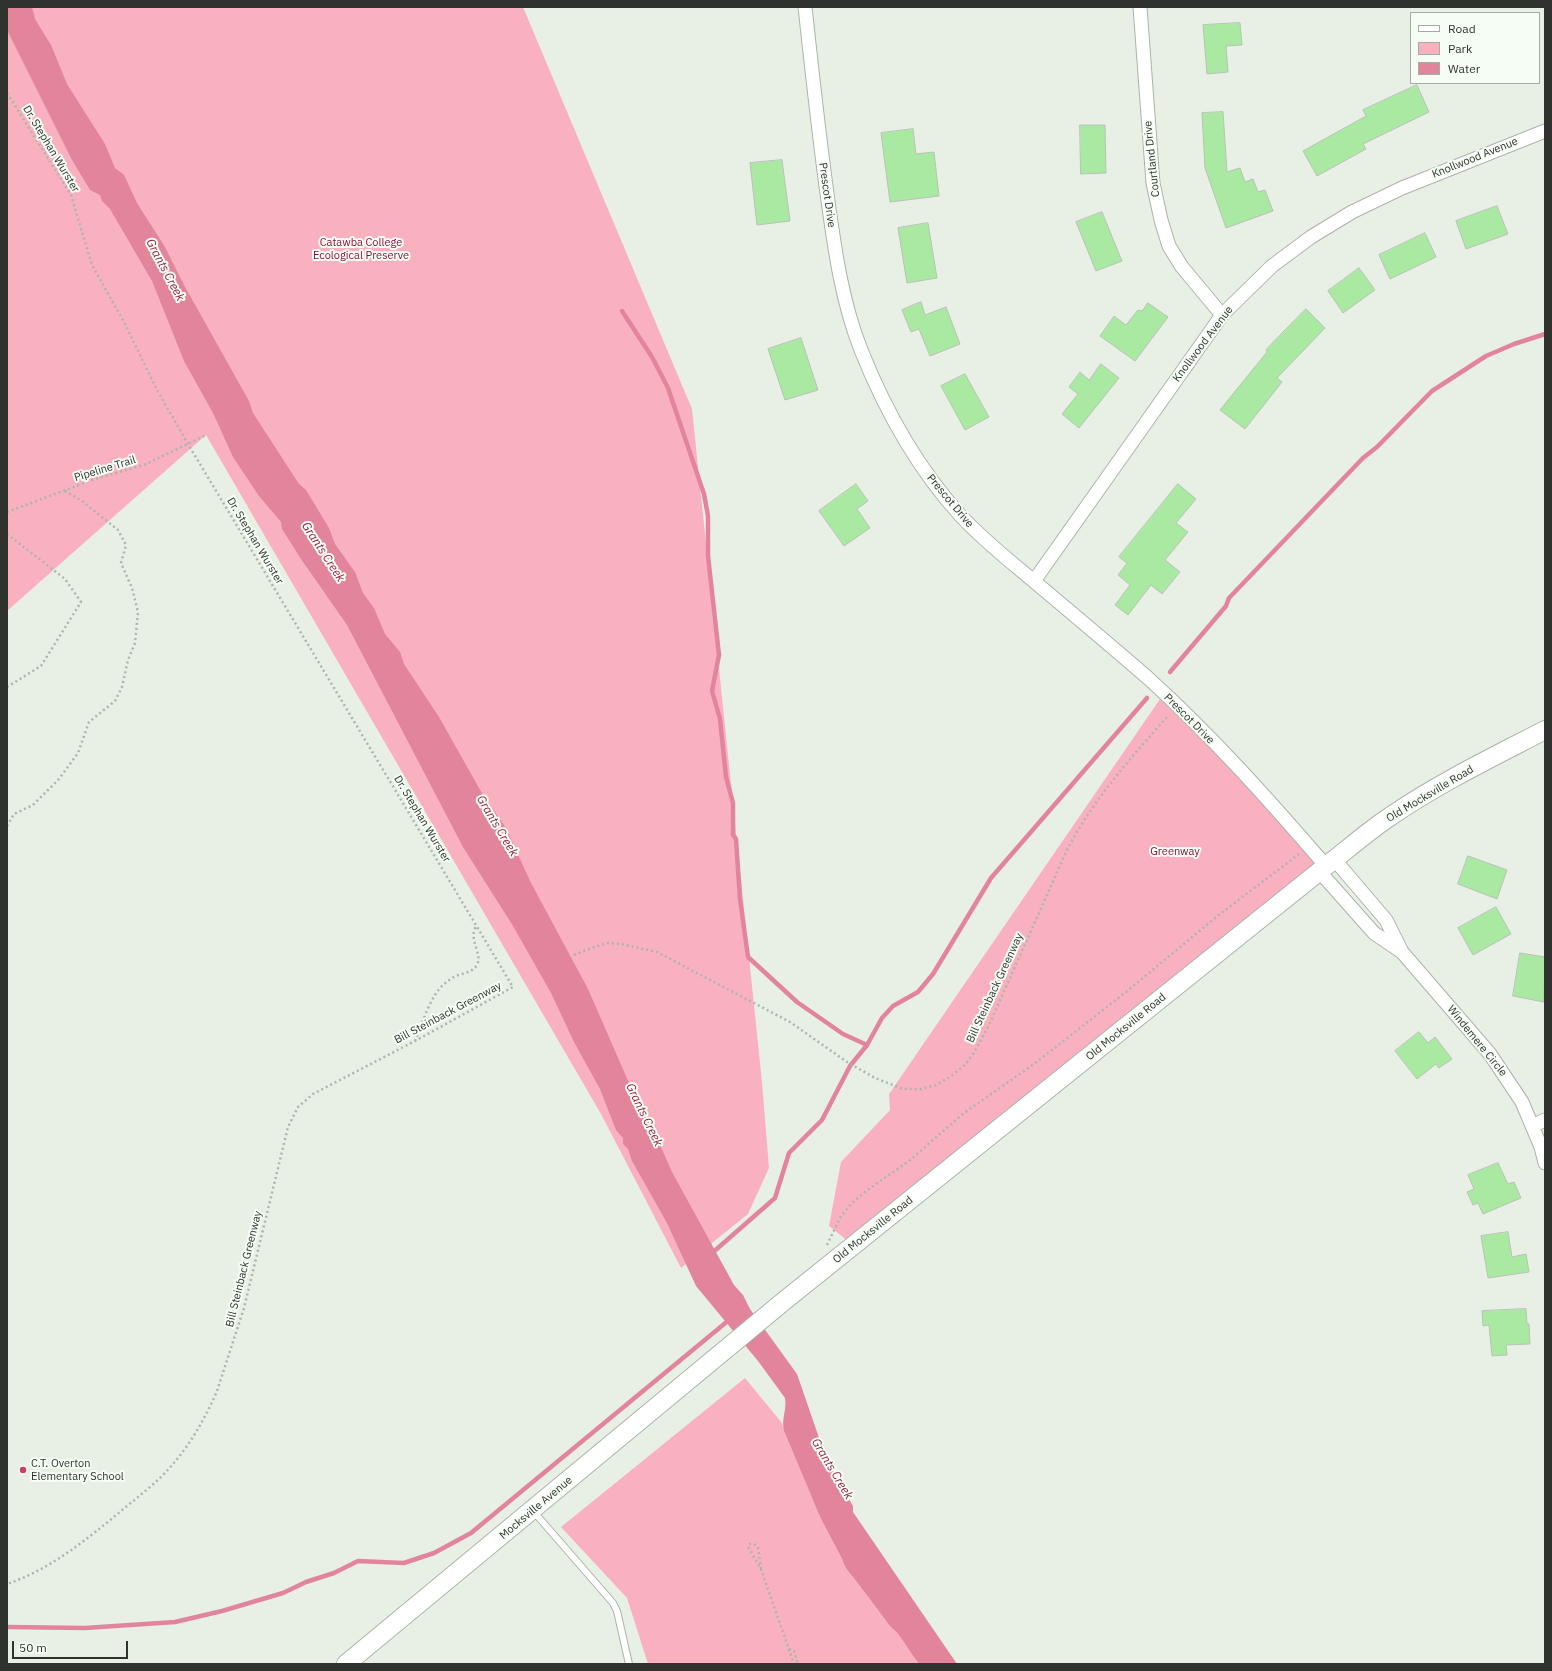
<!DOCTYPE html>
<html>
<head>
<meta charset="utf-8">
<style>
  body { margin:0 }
  #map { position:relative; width:1552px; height:1671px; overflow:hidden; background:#e8f0e6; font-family:"IBM Plex Sans",sans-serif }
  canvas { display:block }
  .frame { position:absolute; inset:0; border:8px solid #2f322f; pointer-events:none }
  .legend { position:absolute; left:1410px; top:12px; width:130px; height:72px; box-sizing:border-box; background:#f5fdf4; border:1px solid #a6aca5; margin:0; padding:5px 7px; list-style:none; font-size:12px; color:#2f322f }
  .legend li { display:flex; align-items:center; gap:8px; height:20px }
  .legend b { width:20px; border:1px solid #a6aca5 }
  .scale { position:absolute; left:12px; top:1641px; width:116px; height:18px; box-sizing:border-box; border:2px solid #2f322f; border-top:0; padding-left:5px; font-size:12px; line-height:14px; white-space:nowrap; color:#2f322f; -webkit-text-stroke:3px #f5fdf4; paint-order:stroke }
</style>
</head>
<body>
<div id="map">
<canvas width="1552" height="1671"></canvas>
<div class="frame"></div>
<ul class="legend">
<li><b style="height:5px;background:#fff"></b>Road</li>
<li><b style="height:11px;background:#fab1bf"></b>Park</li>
<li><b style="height:11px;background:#e2859a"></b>Water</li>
</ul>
<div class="scale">50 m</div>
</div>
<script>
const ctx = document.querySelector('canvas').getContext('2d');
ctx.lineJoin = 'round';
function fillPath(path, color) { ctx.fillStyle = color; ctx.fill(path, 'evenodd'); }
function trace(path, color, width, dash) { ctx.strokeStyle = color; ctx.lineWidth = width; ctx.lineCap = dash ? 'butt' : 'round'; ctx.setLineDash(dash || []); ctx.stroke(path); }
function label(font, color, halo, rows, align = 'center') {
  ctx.font = font + ' "IBM Plex Sans",sans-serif'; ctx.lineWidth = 4; ctx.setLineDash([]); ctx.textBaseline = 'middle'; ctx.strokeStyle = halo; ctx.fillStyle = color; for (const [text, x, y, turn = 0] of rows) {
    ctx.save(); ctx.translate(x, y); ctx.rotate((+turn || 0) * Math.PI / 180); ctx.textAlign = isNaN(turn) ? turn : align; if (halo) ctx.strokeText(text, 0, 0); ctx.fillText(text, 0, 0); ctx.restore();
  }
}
fillPath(new Path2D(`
  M7,7H523L692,409L762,1082L769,1168L748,1214L681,1268L601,1114L206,435L7,611Z
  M1160,699L1233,769L1319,865L848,1241L829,1226L841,1162L890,1110L889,1094Z
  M745,1378L782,1423L784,1431L820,1517L842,1559C845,1570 853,1576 859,1585C869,1598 879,1611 889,1625C891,1628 895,1630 898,1634C905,1643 911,1654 919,1664H648L627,1598L561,1527Z`), '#fab1bf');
fillPath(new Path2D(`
  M7,7H32L35,19L51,45L67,84L105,144L115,168L124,175L137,203L165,247L184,285L249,401L253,413L299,484L306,490L329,528L335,544L355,572L363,593L374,608L385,634L400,652L404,664L439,717L483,795L506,828L530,881L588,989L639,1106L652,1127L672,1172L734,1285L743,1295L750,1309L797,1374L827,1461L853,1506V1512L957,1664H919C911,1654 905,1643 898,1634C895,1630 891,1628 889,1625C879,1611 869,1598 859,1585C853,1576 845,1570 842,1559L820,1517L784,1431C781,1419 787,1410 785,1398L758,1361L696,1286L667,1223L632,1161L628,1149L623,1144V1138L616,1130L600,1089L574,1042L551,993L513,926L463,847L347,625L301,559L282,529L281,522L259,496L233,457L213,413L184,361L152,281L110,209L102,201L100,195L90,190L72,160L7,30Z`), '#e2859a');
trace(new Path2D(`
  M622,311L652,357L668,388L704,494L708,516V556L719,655L712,691L720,719L726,777L733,803V835L736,839L740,899L748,957L797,1002L843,1034L867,1045
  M1170,672L1226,606L1229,598L1363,458L1377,447L1432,391L1486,356L1514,344L1545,334
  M711,1254L775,1198L789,1153L822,1120L850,1066L867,1045L882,1018L893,1006L918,992L933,974L991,878L1147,698
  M7,1627L85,1628L175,1622L222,1611L283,1593L306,1582L334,1573L358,1561L404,1563L434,1553L471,1533L729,1320`), '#e2859a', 4.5);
const building = new Path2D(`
  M1240,23L1242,45L1226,46L1228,72L1207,74L1203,25Z
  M1417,85L1429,112L1363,144L1366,149L1317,176L1303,151L1366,116L1363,110Z
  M1223,112L1227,172L1240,168L1245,182L1253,179L1258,192L1265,190L1273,211L1226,228L1205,168L1202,113Z
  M1080,125H1105L1106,173L1081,174Z
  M913,129L916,154L934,152L939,196L890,202L881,133Z
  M782,160L790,221L757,225L750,163Z
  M1497,206L1508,234L1466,249L1456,221Z
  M1102,212L1122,261L1096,271L1076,222Z
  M928,223L937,278L907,283L898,228Z
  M1425,233L1436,257L1390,279L1379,255Z
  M1359,268L1375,290L1343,313L1328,291Z
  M921,302L925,315L946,307L960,344L930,356L919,329L911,332L902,310Z
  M1148,303L1168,317L1135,361L1100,336L1114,316L1126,325L1138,310L1142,311Z
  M1306,309L1325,328L1277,378L1282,382L1245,429L1220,410L1267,352L1266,350Z
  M801,338L818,390L785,400L768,349Z
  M1101,364L1119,378L1079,428L1062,414L1078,394L1069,387L1080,372L1089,380Z
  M965,374L989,417L965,430L941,386Z
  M856,484L868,501L857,509L870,528L844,546L819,511Z
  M1178,484L1196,499L1176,523L1188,532L1165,560L1180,572L1162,594L1151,585L1128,615L1115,605L1130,585L1118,575L1127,563L1119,557Z
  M1468,856L1507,870L1497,899L1458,884Z
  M1496,907L1511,934L1473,955L1458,928Z
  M1520,953L1545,957L1544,1002L1513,996Z
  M1419,1032L1428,1043L1435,1037L1452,1059L1439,1068L1436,1064L1417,1079L1395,1051Z
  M1498,1163L1508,1184L1514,1182L1521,1198L1483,1214L1478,1203L1473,1205L1467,1192L1474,1189L1468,1175Z
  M1508,1232L1512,1257L1526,1254L1529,1272L1488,1278L1481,1236Z
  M1526,1309L1527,1324H1529L1530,1344L1506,1345L1507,1355L1492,1356L1489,1325L1483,1326L1482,1311Z`);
fillPath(building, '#aae9a1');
trace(building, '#b9c1b8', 1);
const lane = new Path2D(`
  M534,1512L613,1603L617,1611L629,1664`);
const street = new Path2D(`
  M805,7C812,72 819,136 828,201C835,251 842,302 861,350C885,410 917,468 961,516C984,541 1010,561 1036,583C1073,614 1111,646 1148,678C1212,736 1270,801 1326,866
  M1140,7L1153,183L1161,220L1169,246L1182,267L1222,315
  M1034,581L1222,315L1272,266L1311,237L1352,212L1402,188L1545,131
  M1334,859L1386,920L1401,950
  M1319,871L1374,933L1402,952L1490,1054L1522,1102L1541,1147L1545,1163
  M1532,1126L1545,1120`);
const secondary = new Path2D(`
  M346,1664L784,1301L1326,866C1347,850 1368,831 1391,816C1439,783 1493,757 1545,730`);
trace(lane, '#abb3aa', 8);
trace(street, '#abb3aa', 15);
trace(secondary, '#abb3aa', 20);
trace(new Path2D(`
  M7,93L71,195L92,265L124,322L156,388L188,444L513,987L415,1041L313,1094L298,1107L288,1127L244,1308L217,1391C206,1417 191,1443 173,1464C158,1482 139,1496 121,1511C86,1540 51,1569 7,1584
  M7,512L95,479L144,465L206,435
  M7,534L65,579L81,602L41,666L7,687
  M7,826L14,814L33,805L59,779L78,753L89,722L115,701L122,687L128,660L135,643L138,612L132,588L121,563L126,545L118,530L82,501L65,491
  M574,955L591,948L608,943L621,944L657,952L790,1022L847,1062L875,1078L903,1089H921L936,1085L950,1077L965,1065L975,1051L989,1025L1067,850C1093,800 1132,756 1169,715
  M415,1041C422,1024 430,997 443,985C447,982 451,978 456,976C463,973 472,973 477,965C483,953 468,941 476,926
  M827,1245L841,1216L852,1203L866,1191L909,1161L964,1113L1034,1064L1126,992L1220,914L1299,854
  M761,1569L758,1547L754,1544H750L748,1547L761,1569L794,1664
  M789,1649L794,1651L798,1664`), '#adb4ac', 2.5, [2, 3]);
trace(lane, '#fff', 6);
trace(street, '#fff', 13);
trace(secondary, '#fff', 18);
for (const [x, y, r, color] of [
  [23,1470,4,"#cc3e6a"]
]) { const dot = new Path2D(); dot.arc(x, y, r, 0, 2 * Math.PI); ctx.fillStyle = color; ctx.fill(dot); trace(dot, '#f5fdf4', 1.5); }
label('11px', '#2f322f', '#f5fdf4', [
  ["Dr. Stephan Wurster",51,149,59],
  ["Knollwood Avenue",1475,158,-22],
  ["Courtland Drive",1152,159,-96],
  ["Prescot Drive",827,195,82],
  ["Knollwood Avenue",1203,344,-53],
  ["Pipeline Trail",105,469,-17],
  ["Prescot Drive",950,501,50],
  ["Dr. Stephan Wurster",255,541,59],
  ["Prescot Drive",1189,719,45],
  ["Old Mocksville Road",1430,794,-31],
  ["Dr. Stephan Wurster",422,819,59],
  ["Bill Steinback Greenway",995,988,-65],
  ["Bill Steinback Greenway",448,1013,-28],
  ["Old Mocksville Road",1126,1027,-39],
  ["Windemere Circle",1477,1041,51],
  ["Old Mocksville Road",873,1230,-39],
  ["Bill Steinback Greenway",244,1269,-76],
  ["Mocksville Avenue",536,1508,-40]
]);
label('11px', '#7e0d38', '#f5fdf4', [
  ["Catawba College",361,243],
  ["Ecological Preserve",361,256],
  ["Greenway",1175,852]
]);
label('11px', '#2f322f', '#f5fdf4', [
  ["C.T. Overton",31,1464],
  ["Elementary School",31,1477]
], 'left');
label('italic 12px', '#8f2146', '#f5fdf4', [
  ["Grants Creek",165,270,62],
  ["Grants Creek",323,552,57],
  ["Grants Creek",497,826,59],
  ["Grants Creek",644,1115,64],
  ["Grants Creek",832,1469,59]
]);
</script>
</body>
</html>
